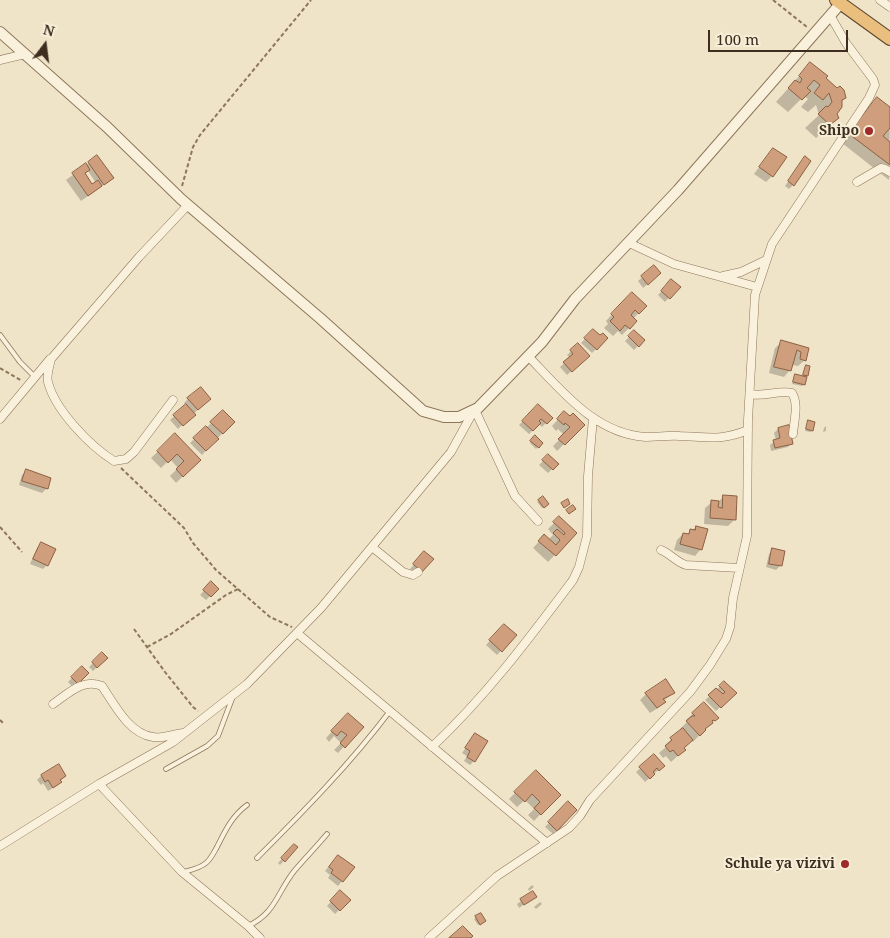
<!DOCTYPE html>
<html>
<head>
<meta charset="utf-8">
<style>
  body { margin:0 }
  #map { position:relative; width:890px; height:938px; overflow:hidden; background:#f0e4c8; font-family:"Noto Serif",serif }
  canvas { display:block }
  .north { position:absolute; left:20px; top:20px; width:50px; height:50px; -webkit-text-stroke:4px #f7eed8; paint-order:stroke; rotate:15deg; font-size:14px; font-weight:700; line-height:20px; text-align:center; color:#3d2e20 }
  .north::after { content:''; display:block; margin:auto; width:18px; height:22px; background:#3d2e20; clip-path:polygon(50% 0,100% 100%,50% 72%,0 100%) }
  .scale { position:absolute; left:708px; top:30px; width:140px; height:22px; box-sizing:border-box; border:2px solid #3d2e20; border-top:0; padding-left:6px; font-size:15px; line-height:18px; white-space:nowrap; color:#3d2e20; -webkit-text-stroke:4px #f7eed8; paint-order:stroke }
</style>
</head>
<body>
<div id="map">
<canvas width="890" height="938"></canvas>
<div class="north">N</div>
<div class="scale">100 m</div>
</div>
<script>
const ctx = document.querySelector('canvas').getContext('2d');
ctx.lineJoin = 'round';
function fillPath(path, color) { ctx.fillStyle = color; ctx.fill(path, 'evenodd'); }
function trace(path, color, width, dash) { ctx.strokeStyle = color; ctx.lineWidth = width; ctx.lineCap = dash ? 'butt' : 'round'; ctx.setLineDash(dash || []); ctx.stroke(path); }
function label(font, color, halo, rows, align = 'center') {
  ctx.font = font + ' "Noto Serif",serif'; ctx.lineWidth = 4; ctx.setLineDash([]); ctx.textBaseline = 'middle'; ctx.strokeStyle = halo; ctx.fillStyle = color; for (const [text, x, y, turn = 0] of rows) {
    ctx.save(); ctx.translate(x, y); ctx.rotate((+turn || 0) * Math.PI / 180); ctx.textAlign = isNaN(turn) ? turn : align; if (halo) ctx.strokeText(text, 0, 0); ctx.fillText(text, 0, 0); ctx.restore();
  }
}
fillPath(new Path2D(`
  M810,64L845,98L841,102L835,114L838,118L816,138L805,128L819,115L816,105L808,112L801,107L808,99L804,96L788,112L776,102Z
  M878,99L890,108L889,180L842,143L869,108Z
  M773,149L772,176L766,182L754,174Z
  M801,162L793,185L789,189L785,186Z
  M89,163L108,182L81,201L66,180ZM88,171L96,183L92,186L84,174Z
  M654,267L656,277L643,288L638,281Z
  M672,280L679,287L665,302L658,295Z
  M625,300L645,306L633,319L636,321L622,335L618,331L613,336L604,328L608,324L606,321Z
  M593,330L600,337L607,338L592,353L581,343Z
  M634,332L644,340L634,350L625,341Z
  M782,342L808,348L805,360L798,366L792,365L790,370L784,377L769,373L775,348Z
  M578,345L584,360L567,375L560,367L570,358L567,355Z
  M806,367L807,376L804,384L802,386L792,384L795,376L802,377Z
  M188,399L205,403L178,429L170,420L186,405L184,403Z
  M538,406L551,418L542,427L539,424L529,434L519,425Z
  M223,412L233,422L202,455L190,443Z
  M564,413L583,425L557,451L553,446L564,435L558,429L556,431L552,426Z
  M808,422L812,431L810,432L805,431Z
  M826,426V431L823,432L824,428Z
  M778,429L792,443L788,447L771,451L770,445L776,440L774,433Z
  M175,435L199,460L176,483L170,476L178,468L170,459L161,468L151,458Z
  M535,437L542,443L536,449L530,443Z
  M548,456L557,464L548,473L539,465Z
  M26,471L50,478L46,489L42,493L19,485L22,475Z
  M723,497L735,519L728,526L704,524L705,508L712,502H718Z
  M539,501L546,505L542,508L537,502Z
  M559,518L576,533L548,562L533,548L544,536L548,540L553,535L548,529Z
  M696,527L701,549L695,556L674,550L677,540L683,534L686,535Z
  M41,544L47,565L43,569L30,564L37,548Z
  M773,549L780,566L776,570L766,567L769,554Z
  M424,553L417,575L410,569Z
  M211,583L217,589L206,600L200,595Z
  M504,625L515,635L497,655L486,645Z
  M102,654L106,658L93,671L89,667Z
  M82,667L88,673L74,688L68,682Z
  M724,683L735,693L716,711L705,700Z
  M674,693L663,701L658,708L650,713L640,700L646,694Z
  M704,703L717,717L693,742L691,740L683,748L684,750L671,762L666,756L663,758L659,753L666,747L665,745L682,730L680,729L688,721L686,720Z
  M348,714L362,727L338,753L334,750L341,743L334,736L329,742L326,738Z
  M475,735L474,761L470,765L464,761L467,756L462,753Z
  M654,756L663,766L645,782L636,772Z
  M536,772L559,795L534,821L528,815L534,809L525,800L517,807L509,799Z
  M41,776H65L56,786L48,791L43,783L41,785L37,780Z
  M568,803L575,810L553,834L545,827Z
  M294,846L296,847L280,865L278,863Z
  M334,860L353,868L338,886L328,878L330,875L325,871Z
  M532,885L534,887L529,891L528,889Z
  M340,892L349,900L335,914L327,906Z
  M533,892L536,896L519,908L517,904Z
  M540,902L542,904L536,909L534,907Z
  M480,914L483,922L478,925L474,919Z`), '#0003');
const building = new Path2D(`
  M810,62L828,76L826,78L837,88L840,86L844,90L846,98L842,100V107L837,114L839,118L830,125L818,114L826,106L828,107L832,102L829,93L823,100L814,93L820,85L814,80L807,88L811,91L802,100L788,88L795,80L800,83L802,79L799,76Z
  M877,97L890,107V128L883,136L890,142V165L849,134Z
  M773,148L787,157L773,177L759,167Z
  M97,155L114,178L104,185L88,162Z
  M805,156L811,161L794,186L788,181Z
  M86,163L90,170L85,173L92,184L98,180L102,186L88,196L72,173Z
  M654,265L661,273L648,285L641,276Z
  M671,279L681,287L670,299L661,291Z
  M632,292L647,306L639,314L635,310L631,315L637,321L630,329L625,325L620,331L610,321L614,317L611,314Z
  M593,329L600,335L603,333L608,338L597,350L584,338Z
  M634,330L645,340L639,347L628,336Z
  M781,340L809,348L806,361L800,359L801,352L797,350L791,371L774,367Z
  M578,343L590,356L572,372L563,362L573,354L570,350Z
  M806,365L810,366L808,376L803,375Z
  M795,374L807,377L805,385L793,382Z
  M201,387L211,399L198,410L187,398Z
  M186,404L196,415L183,426L173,415Z
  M538,404L553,418L547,424L541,419L539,421L541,423L533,431L522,421Z
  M223,410L235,422L223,434L210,422Z
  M564,411L570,416L573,413L585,425L565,445L558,439L570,427L565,423L564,425L557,419Z
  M808,420L815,422L813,431L806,429Z
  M789,425L793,444L775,448L773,440L780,438L778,428Z
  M206,426L219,439L206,451L193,438Z
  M175,433L201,460L183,477L176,469L184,461L177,454L168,463L157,451Z
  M535,435L543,443L539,448L530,441Z
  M548,454L559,464L553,470L542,460Z
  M26,469L51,478L48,489L22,481Z
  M723,495L737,496L736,520L710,518L711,500L719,501L718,507L722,508Z
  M543,496L549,504L544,508L538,500Z
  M568,499L570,504L564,508L561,503Z
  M573,505L576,509L569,514L566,510Z
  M559,516L577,533L556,556L538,541L544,534L556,545L560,540L553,533L557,529L564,535L565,533L553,522Z
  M696,526L708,529L702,550L680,544L683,533L689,534L690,529L695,530Z
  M41,542L56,549L48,566L33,559Z
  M772,548L785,551L782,566L769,564Z
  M424,551L434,559L422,572L413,564Z
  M211,581L219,589L211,597L203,590Z
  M504,624L517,635L502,652L489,640Z
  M102,652L108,658L97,668L92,662Z
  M82,666L89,673L78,684L71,677Z
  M666,679L675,693L663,699L666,702L657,708L645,693Z
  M724,681L737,693L721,708L708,695L716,688L723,694L725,692L719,686Z
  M704,702L719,718L715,721L713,720L712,721L713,723L705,729L706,730L700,736L686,721L692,716H695L692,713Z
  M348,713L364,727L345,748L340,743L347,735L341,731L337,736L331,731Z
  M683,728L693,740L684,748L686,750L678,756L673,750L670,752L665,746L672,740L670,738Z
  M475,733L488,741L475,762L467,757L470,751L465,748Z
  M654,754L665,766L659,771L657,768L653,772L655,774L650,779L639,767Z
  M59,764L66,776L60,780L62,782L53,788L48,780L45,782L41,775Z
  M536,770L561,795L541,815L534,808L540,802L532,794L525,802L514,792Z
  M568,801L577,810L557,831L548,822Z
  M294,844L298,847L285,862L281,858Z
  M338,855L355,867L343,882L331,873L333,870L329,867Z
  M340,890L351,900L340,911L330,901Z
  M533,891L537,897L524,905L520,899Z
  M481,913L486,921L480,925L475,916Z
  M463,926L473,936L471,938H449Z`);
fillPath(building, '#cf9f7d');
trace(building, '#8d5f41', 1);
const service = new Path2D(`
  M0,335L20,362L35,377
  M166,769L207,746L218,736L232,699
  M257,858C304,811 350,764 390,711
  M184,872C191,870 200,868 206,863C211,859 214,852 217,847C225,831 232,816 247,805
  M248,926C276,913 277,892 295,870C306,857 317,846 327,834`);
const minor = new Path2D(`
  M880,0L890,7
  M0,60L25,54
  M857,182L881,168L885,169L890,172
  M629,243L674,264L757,287
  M723,276L741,272L766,260
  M528,356C561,390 595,434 646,437C657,437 669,435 680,436C708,437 721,441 748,430
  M750,394C764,397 778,390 792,393C799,404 794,421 793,434
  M173,400L134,452L126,459L114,461C90,446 55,410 48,382C46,375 50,365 51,359L139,257L188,205
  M475,410L515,496L538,521
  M0,419L50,359
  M372,547L403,572L413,575L418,572
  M661,550C671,554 676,562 686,565L739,568
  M297,633L547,843
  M53,704C69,693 83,678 102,686C114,704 129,734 153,737C162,739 174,734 183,733
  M432,747C487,695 528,640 573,580L579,567L587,536L588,476L593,418
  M99,784L182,872L248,926L260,938
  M0,846L99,784L173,742L247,684L321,608L451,452L473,412
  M429,938L497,876L569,828L580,816L590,800L690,692L710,665L726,639L730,627L733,598L747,536L748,420L755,295L772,244L869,98L875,85L873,79L846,43L831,17`);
const tertiary = new Path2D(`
  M0,32L107,127L181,199L321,319L423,411L444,417H459L478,408L542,342L575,299L678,190L841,3`);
const trunk = new Path2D(`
  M836,0L890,39`);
trace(service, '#8d765c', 5.5);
trace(minor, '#8d765c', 9);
trace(tertiary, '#8d765c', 12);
trace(trunk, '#5b4430', 14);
trace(new Path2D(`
  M773,0L807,27
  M182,186L193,147L200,135L311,0
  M0,368L22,381
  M121,468L184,528L193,543L216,570L270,617L292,627
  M0,527L22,552
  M134,629L165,672L193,707L198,711
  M147,647L171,634L226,595L238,589
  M0,720L4,724`), '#8d765c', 2, [4, 2.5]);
trace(service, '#faf1dc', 4);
trace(minor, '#faf1dc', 8);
trace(tertiary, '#faf1dc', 10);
trace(trunk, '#eabe7c', 12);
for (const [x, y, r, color] of [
  [869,131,5,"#9e2a2b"],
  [845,864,5,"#9e2a2b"]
]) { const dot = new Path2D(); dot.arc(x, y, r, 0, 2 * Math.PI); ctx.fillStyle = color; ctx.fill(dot); trace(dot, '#f7eed8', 2); }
label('bold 14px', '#3d2e20', '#f7eed8', [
  ["Shipo",859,131],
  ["Schule ya vizivi",835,864]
], 'right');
</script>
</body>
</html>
